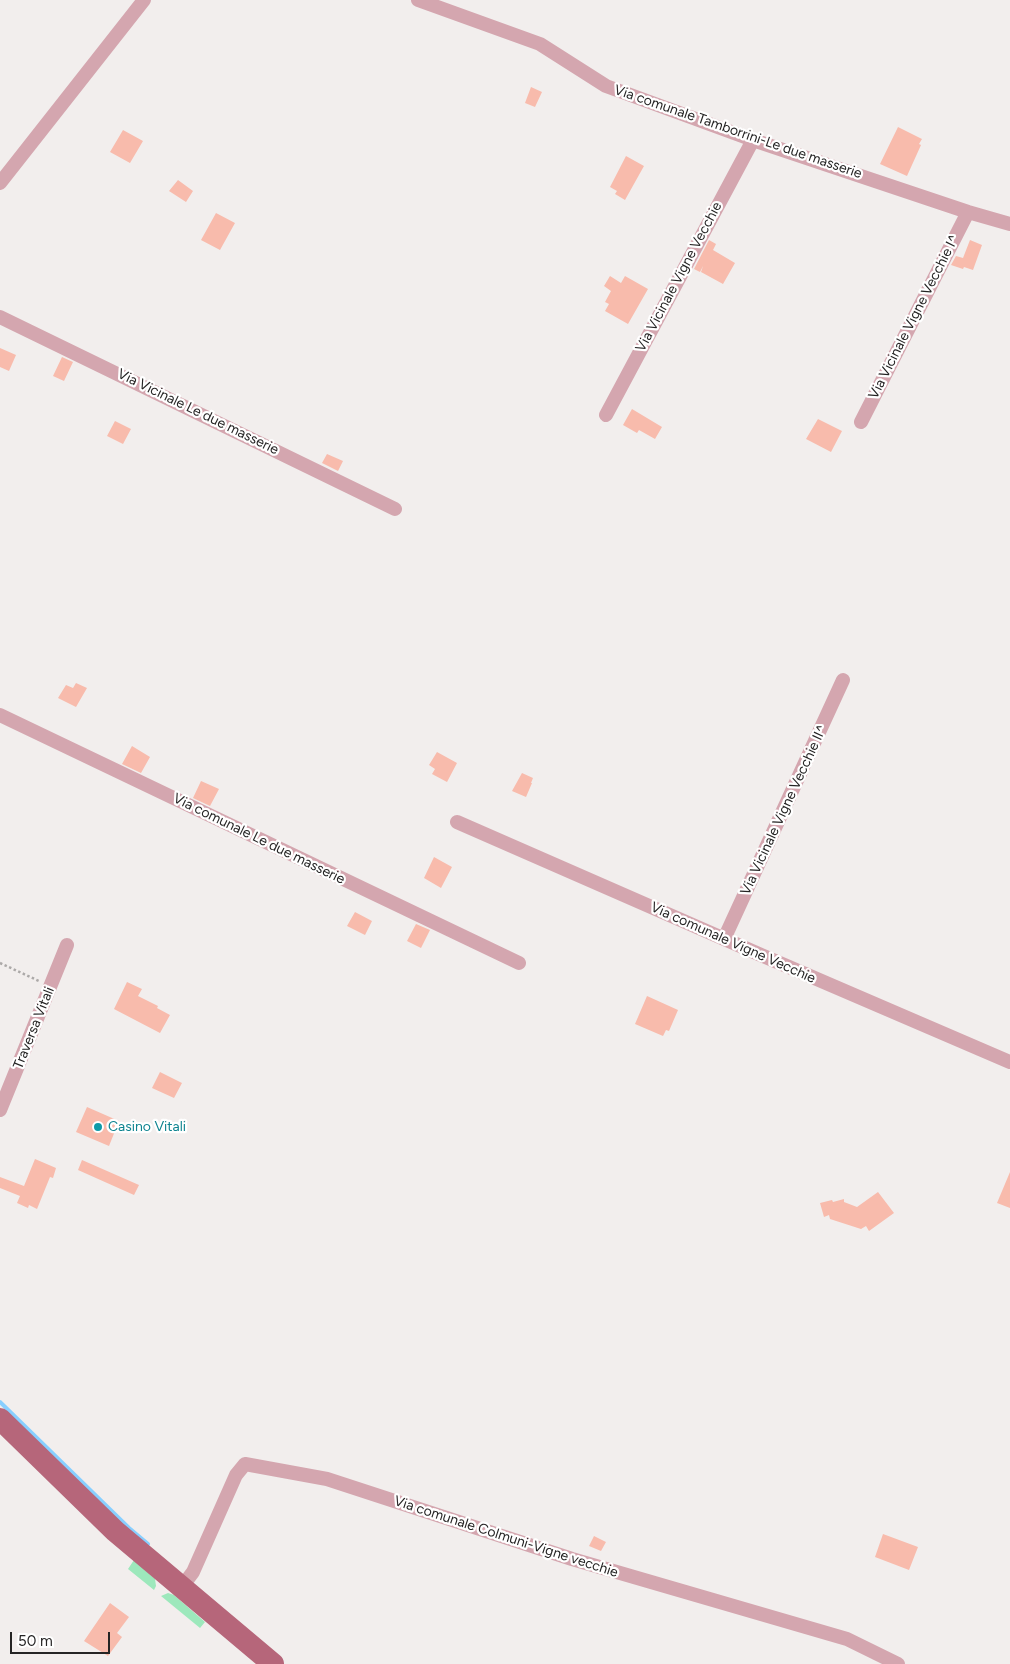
<!DOCTYPE html>
<html>
<head>
<meta charset="utf-8">
<style>
  body { margin:0 }
  #map { position:relative; width:1010px; height:1664px; overflow:hidden; background:#f2eeed; font-family:Figtree,sans-serif }
  canvas { display:block }
  .scale { position:absolute; left:10px; top:1632px; width:100px; height:22px; box-sizing:border-box; border:2px solid #252424; border-top:0; padding-left:6px; font-size:15px; line-height:18px; white-space:nowrap; color:#252424; -webkit-text-stroke:4px #fff; paint-order:stroke }
</style>
</head>
<body>
<div id="map">
<canvas width="1010" height="1664"></canvas>
<div class="scale">50 m</div>
</div>
<script>
const ctx = document.querySelector('canvas').getContext('2d');
ctx.lineJoin = 'round';
function fillPath(path, color) { ctx.fillStyle = color; ctx.fill(path, 'evenodd'); }
function trace(path, color, width, dash) { ctx.strokeStyle = color; ctx.lineWidth = width; ctx.lineCap = dash ? 'butt' : 'round'; ctx.setLineDash(dash || []); ctx.stroke(path); }
function label(font, color, halo, rows, align = 'center') {
  ctx.font = font + ' Figtree,sans-serif'; ctx.lineWidth = 4.5; ctx.setLineDash([]); ctx.textBaseline = 'middle'; ctx.strokeStyle = halo; ctx.fillStyle = color; for (const [text, x, y, turn = 0] of rows) {
    ctx.save(); ctx.translate(x, y); ctx.rotate((+turn || 0) * Math.PI / 180); ctx.textAlign = isNaN(turn) ? turn : align; if (halo) ctx.strokeText(text, 0, 0); ctx.fillText(text, 0, 0); ctx.restore();
  }
}
fillPath(new Path2D(`
  M134,1560L155,1579L156,1586L154,1590L128,1569Z
  M168,1593L174,1595L205,1622L200,1628L161,1596Z`), '#9de8bc');
trace(new Path2D(`
  M0,1402L129,1528L148,1544`), '#88cfff', 4);
fillPath(new Path2D(`
  M531,87L542,92L535,107L525,103Z
  M898,127L922,139L919,144L921,145L907,176L880,164Z
  M123,130L143,141L130,163L110,152Z
  M626,156L644,166L625,200L615,194L617,191L610,187Z
  M178,180L193,191L186,202L169,191Z
  M216,213L235,223L220,250L201,240Z
  M709,240L716,244L713,250L735,263L723,284L701,272L703,266L700,272L694,269Z
  M970,240L982,245L973,270L964,267L963,269L951,265L956,256L963,258Z
  M610,276L621,283L625,276L648,289L628,324L605,311L609,304L605,302L611,291L604,286Z
  M0,348L16,355L9,371L0,367Z
  M62,357L73,362L64,381L53,376Z
  M632,409L662,427L655,439L639,430L637,433L623,425Z
  M818,419L842,431L831,452L806,439Z
  M115,421L131,429L123,444L107,436Z
  M327,454L343,461L338,471L322,463Z
  M76,683L87,688L76,707L58,698L66,685L73,688Z
  M132,746L150,757L141,773L122,764Z
  M437,752L457,763L447,782L432,774L435,769L429,765Z
  M522,773L533,778L531,783H532L526,797L512,791Z
  M201,781L219,789L210,806L193,798Z
  M434,857L452,867L441,888L424,878Z
  M355,912L372,921L365,935L347,926Z
  M416,924L430,930L421,948L407,941Z
  M127,982L142,989L138,996L158,1006L157,1008L170,1015L160,1033L114,1009Z
  M647,996L678,1010L669,1031L666,1030L663,1036L635,1024Z
  M160,1072L182,1083L174,1098L152,1088Z
  M87,1107L119,1121L109,1146L76,1132Z
  M35,1159L56,1168L53,1178L50,1177L37,1209L29,1205L28,1208L17,1203L20,1196L0,1188V1177L24,1186Z
  M82,1160L139,1185L134,1195L78,1170Z
  M1010,1172V1208L997,1203Z
  M878,1192L894,1213L869,1231L866,1226L861,1229L830,1219L829,1215L824,1217L820,1203L832,1200L833,1202L844,1199V1202L857,1207Z
  M883,1534L918,1547L909,1570L875,1557Z
  M594,1536L606,1542L601,1551L589,1546Z
  M110,1603L129,1617L117,1633L122,1637L108,1656L84,1641Z`), '#f8bbac');
trace(new Path2D(`
  M0,963L39,981`), '#aca9a8', 2.5, [2.5, 2.5]);
trace(new Path2D(`
  M418,0L540,44L606,86L753,140L968,212L1010,224
  M0,183L144,0
  M0,317L395,509
  M606,415L753,140
  M861,422L968,212
  M0,715L519,963
  M457,822L761,955L1010,1062
  M724,939L843,680
  M0,1110L67,945
  M181,1588L193,1572L236,1475L245,1464L327,1479L572,1559L847,1639L898,1664`), '#d4a6af', 14);
trace(new Path2D(`
  M0,1419L115,1531L273,1664`), '#b6667a', 22);
for (const [x, y, r, color] of [
  [98,1127,5,"#0f9aa8"]
]) { const dot = new Path2D(); dot.arc(x, y, r, 0, 2 * Math.PI); ctx.fillStyle = color; ctx.fill(dot); trace(dot, '#fff', 2); }
label('14px', '#252424', '#fff', [
  ["Via comunale Tamborrini-Le due masserie",738,132,19],
  ["Via Vicinale Vigne Vecchie",679,277,-62],
  ["Via Vicinale Vigne Vecchie I^",914,317,-63],
  ["Via Vicinale Le due masserie",198,412,26],
  ["Via Vicinale Vigne Vecchie II^",784,810,-65],
  ["Via comunale Le due masserie",259,839,26],
  ["Via comunale Vigne Vecchie",733,943,24],
  ["Traversa Vitali",34,1028,-68],
  ["Via comunale Colmuni-Vigne vecchie",506,1537,18]
]);
label('14px', '#0d838f', '#fff', [
  ["Casino Vitali",108,1127]
], 'left');
</script>
</body>
</html>
